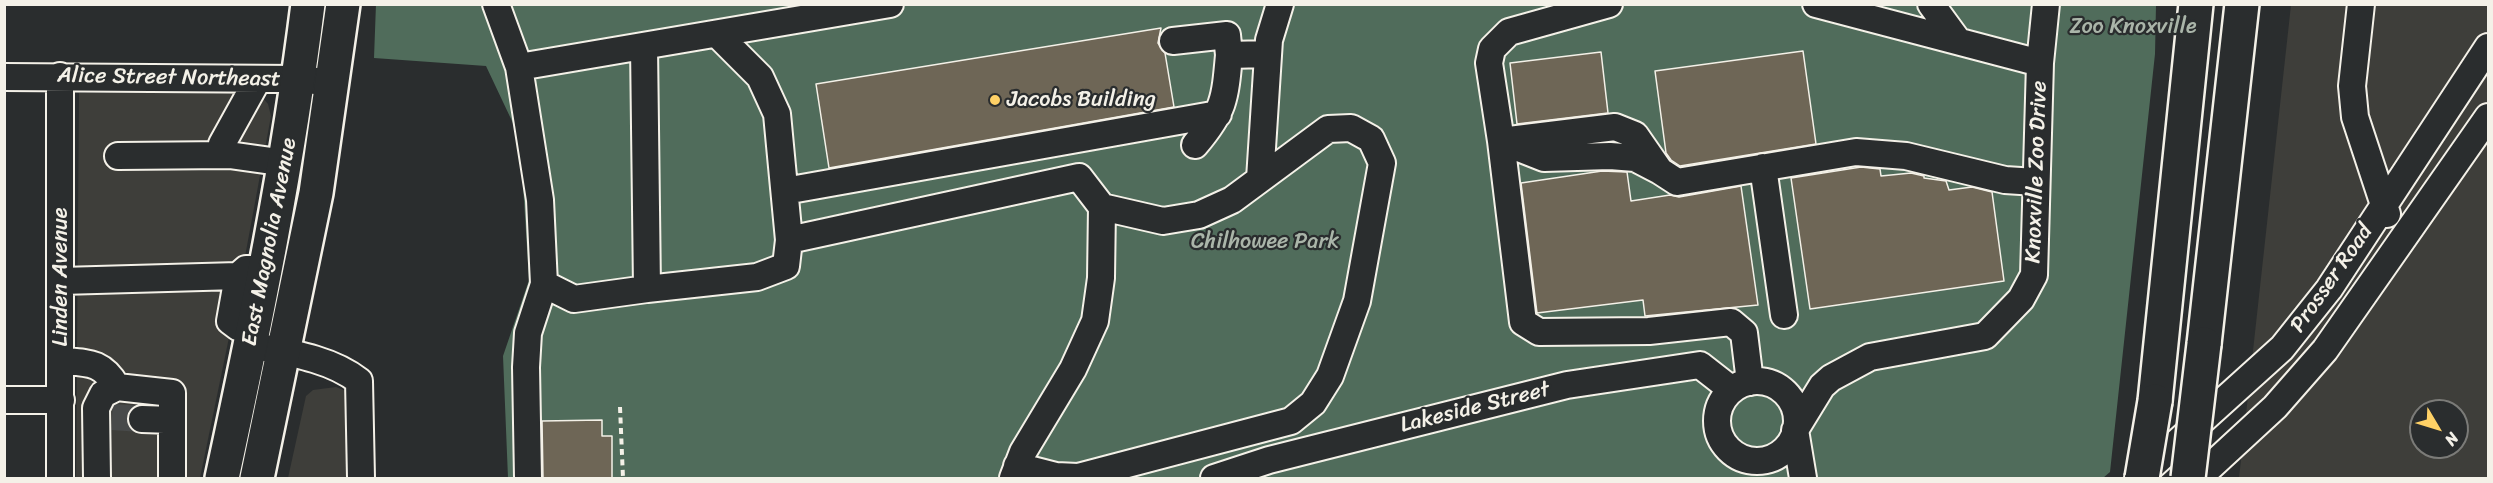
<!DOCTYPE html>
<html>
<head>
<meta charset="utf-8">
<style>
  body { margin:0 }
  #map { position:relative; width:2493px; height:483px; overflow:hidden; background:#2a2d2e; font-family:Sriracha,sans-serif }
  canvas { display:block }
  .frame { position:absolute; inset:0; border:6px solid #f4f1e8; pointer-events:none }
  .north { position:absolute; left:2409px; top:399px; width:60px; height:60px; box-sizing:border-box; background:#2a2d2e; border:2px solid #7b7b78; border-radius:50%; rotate:128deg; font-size:16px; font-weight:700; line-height:24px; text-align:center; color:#f4f1e8 }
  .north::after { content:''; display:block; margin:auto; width:21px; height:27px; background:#ffd166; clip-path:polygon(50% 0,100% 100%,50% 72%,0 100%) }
</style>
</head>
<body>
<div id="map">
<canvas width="2493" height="483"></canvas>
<div class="frame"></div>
<div class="north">N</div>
</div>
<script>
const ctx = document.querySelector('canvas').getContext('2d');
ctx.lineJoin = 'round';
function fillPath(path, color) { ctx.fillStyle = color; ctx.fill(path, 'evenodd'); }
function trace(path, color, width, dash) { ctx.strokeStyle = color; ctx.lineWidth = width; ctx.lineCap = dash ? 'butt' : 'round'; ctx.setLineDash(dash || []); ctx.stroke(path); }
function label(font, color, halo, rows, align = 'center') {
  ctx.font = font + ' Sriracha,sans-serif'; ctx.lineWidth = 4.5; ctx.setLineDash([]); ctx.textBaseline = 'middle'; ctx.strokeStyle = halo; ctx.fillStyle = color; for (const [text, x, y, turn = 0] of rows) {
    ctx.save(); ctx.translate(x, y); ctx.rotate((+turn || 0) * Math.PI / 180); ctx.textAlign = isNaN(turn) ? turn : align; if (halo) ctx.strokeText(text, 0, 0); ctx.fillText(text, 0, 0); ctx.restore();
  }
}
fillPath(new Path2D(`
  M2291,5H2488V478H2239ZM2421,411H2457V447H2421Z
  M247,92L261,96L268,104L271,116L239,289L200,478H76L79,93Z
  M336,387L351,393L352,478H288L306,396L313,390Z`), '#3e3e3a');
fillPath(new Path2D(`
  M376,4L2156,5L2155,54L2110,472L2103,478H508L503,356L529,280L520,138L486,66L374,58Z`), '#506c5b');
const building = new Path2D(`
  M1161,28L1158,43L1165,53L1174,107L829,168L816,84Z
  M1803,51L1816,144L1680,166L1671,160L1666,153L1655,71Z
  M1601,52L1608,113L1517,124L1510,63Z
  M1861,167L1880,169L1881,176L1911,173L1924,176V178L1946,181L1949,190L1972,187L1992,192L2004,281L1810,309L1791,178Z
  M1602,171L1627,172L1631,201L1670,195L1679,197L1741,186L1758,305L1645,316L1643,300L1537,313L1521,183Z
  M602,420V436H612V478H543L542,421Z`);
fillPath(building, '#6e6656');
trace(building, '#f4f1e8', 1.5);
trace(new Path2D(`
  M112,417L142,419`), '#484a4a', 26, [26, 13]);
const minor = new Path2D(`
  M496,4L519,67
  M1609,4L1509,32L1492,49L1489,63L1501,141L1544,158L1610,156L1635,158L1660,171
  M1816,4L2040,63
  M1931,4L1958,41
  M2361,4L2352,86L2355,117L2387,214
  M717,34L760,77L777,114L789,240L1079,177L1102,207L1101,278L1095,321L1073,369L1023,452L1013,478
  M1173,41L1227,35L1229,55
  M644,46L647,289L757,277L786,266L789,240
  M60,76V478
  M4,77L299,79L316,81
  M258,79L222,144L229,155L286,163
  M1195,145C1224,111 1225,100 1229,55L1268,54
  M118,156L229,155
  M1763,167L1784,315
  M1260,179L1269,40L1280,4
  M785,191L1218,114
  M251,269H246L238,276L230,321L238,327L253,330
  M61,281L238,276
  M544,284L574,299L647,289
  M265,348C297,354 334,361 359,381L361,478
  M61,361C88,363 102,361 117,387
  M1717 421a40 40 0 1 1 80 0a40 40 0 1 1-80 0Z
  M1750,382L1744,333L1731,322L1649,331L1539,332L1523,322L1501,141L1615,127L1635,135L1660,171L1677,182L1856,152L1906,156L2005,180L2036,182
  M4,400H61
  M142,419L172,420
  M1017,466L1056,476L1078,477L1291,421L1313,403L1330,376L1357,301L1382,163L1371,139L1351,128L1328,129L1232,200L1199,215L1163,221L1102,207
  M97,478L96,408L103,394L117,387L172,393V478
  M528,478L526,367L528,333L544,284L540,200L519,67L890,4
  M1214,478L1269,460L1567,385L1700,365L1732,390
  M1803,478L1795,430L1822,386L1831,378L1870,357L1985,336L2021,299L2034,275L2040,63L2046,4
  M2138,478L2282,348L2329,289L2488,47
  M2198,478L2275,407L2325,350L2488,117`);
const major = new Path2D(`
  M222,478C256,321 288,165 308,4
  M257,478L316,193L343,4`);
const highway = new Path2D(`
  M2204,344L2242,4
  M2155,401L2196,4`);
trace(minor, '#f4f1e8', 30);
trace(major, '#f4f1e8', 38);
trace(highway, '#f4f1e8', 38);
trace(new Path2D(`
  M620,407L623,478`), '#f4f1e8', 4, [6, 4.5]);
trace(minor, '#2a2d2e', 26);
trace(major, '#2a2d2e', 33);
trace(highway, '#2a2d2e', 33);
const highwayBridge = new Path2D(`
  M2142,478L2155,401
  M2188,478L2204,344`);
trace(highwayBridge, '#f4f1e8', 38, []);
trace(highwayBridge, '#2a2d2e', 33);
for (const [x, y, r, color] of [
  [995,100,6,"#ffd166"]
]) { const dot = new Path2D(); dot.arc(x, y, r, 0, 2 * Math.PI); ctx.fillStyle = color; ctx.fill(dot); trace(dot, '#2a2d2e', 2); }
label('22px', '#aab5a9', '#2a2d2e', [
  ["Zoo Knoxville",2133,27],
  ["Chilhowee Park",1265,242]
]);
label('22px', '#f4f1e8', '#2a2d2e', [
  ["Alice Street Northeast",169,78,1],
  ["Knoxville Zoo Drive",2037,172,-88],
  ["East Magnolia Avenue",270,242,-79],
  ["Linden Avenue",61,277,-90],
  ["Prosser Road",2332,279,-55],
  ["Lakeside Street",1475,408,-14]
]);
label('22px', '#f4f1e8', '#2a2d2e', [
  ["Jacobs Building",1007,100]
], 'left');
</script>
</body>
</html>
